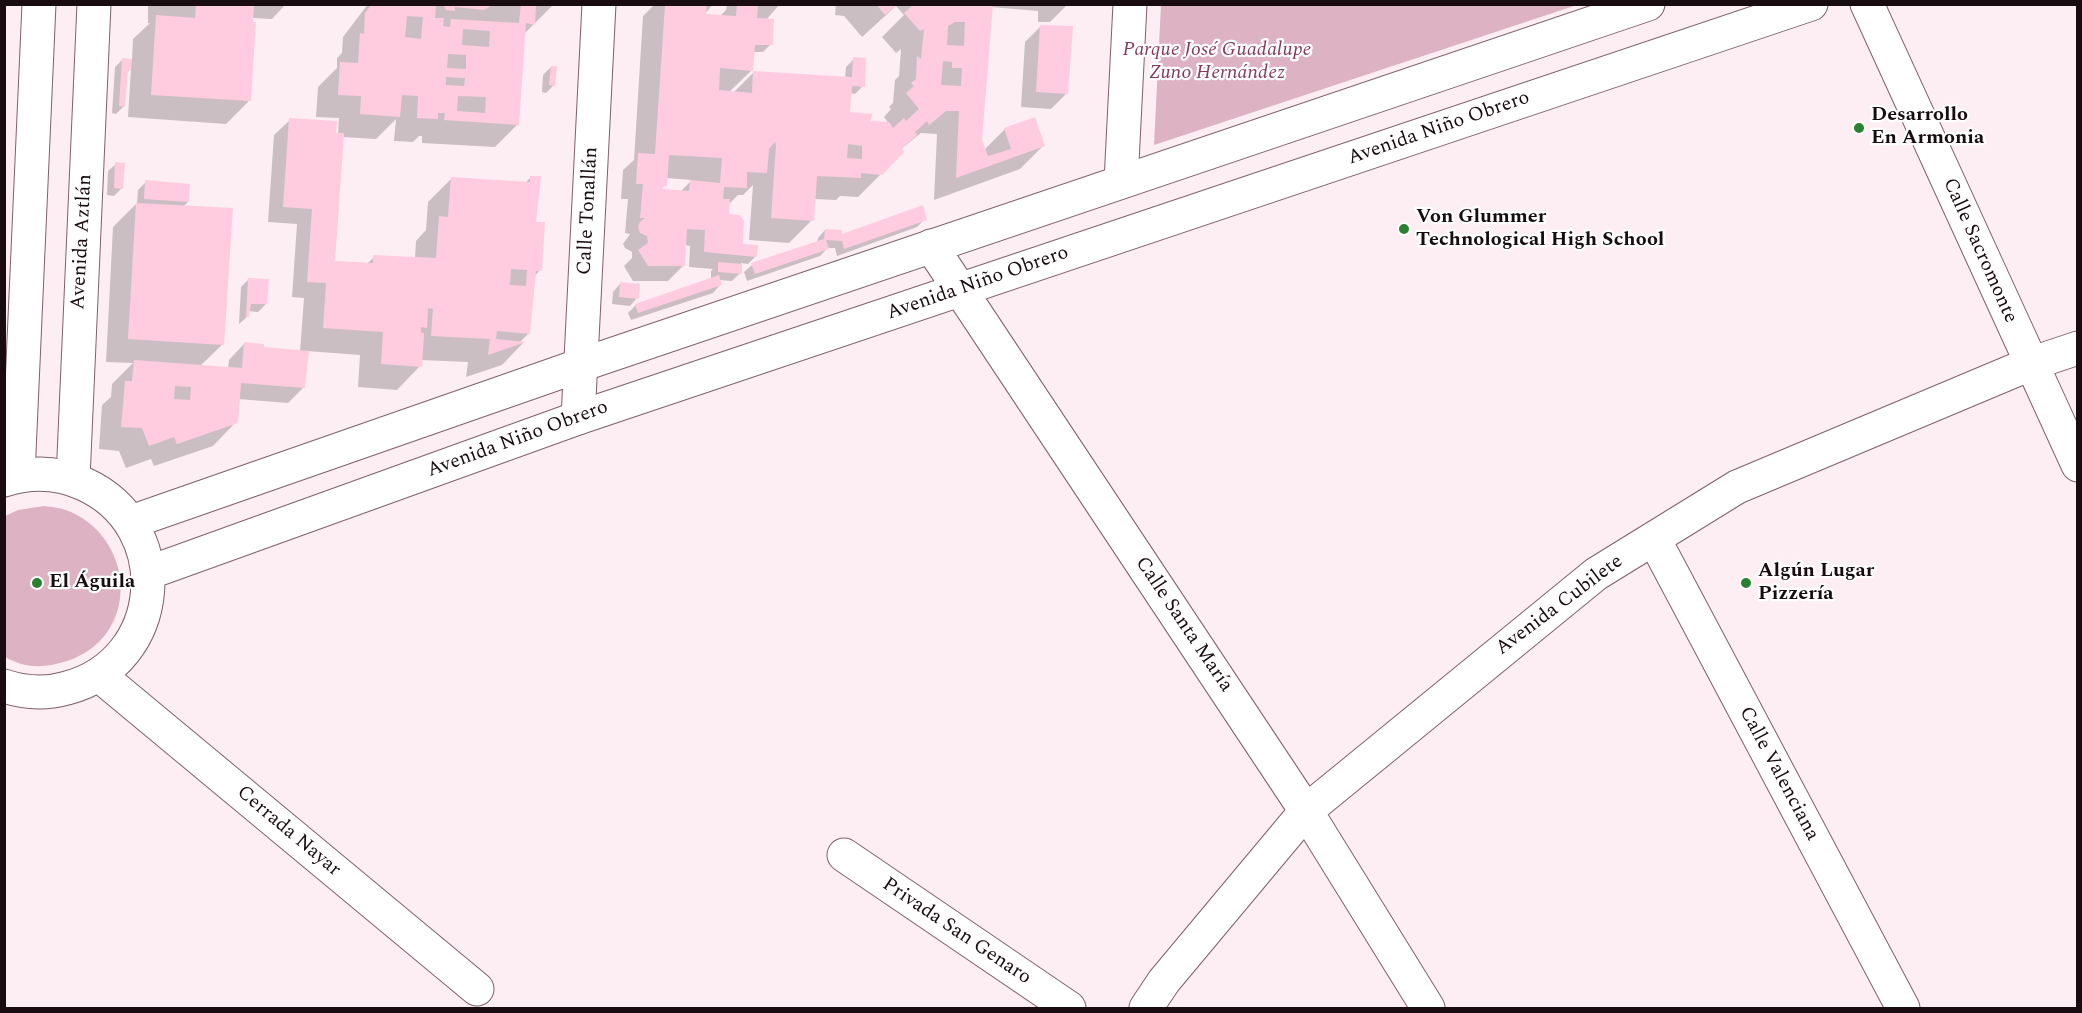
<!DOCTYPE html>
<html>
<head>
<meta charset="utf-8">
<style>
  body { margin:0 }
  #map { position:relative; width:2082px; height:1013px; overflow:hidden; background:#fdeef3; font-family:Spectral,serif }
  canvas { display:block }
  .frame { position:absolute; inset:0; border:6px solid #180c11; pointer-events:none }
</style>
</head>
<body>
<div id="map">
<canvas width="2082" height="1013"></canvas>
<div class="frame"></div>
</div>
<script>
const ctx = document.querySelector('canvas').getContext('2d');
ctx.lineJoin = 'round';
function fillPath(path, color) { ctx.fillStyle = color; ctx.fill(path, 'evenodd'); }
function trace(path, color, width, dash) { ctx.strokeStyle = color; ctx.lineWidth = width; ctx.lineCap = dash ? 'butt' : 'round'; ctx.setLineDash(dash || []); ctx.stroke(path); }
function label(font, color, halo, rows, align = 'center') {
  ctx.font = font + ' Spectral,serif'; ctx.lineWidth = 4.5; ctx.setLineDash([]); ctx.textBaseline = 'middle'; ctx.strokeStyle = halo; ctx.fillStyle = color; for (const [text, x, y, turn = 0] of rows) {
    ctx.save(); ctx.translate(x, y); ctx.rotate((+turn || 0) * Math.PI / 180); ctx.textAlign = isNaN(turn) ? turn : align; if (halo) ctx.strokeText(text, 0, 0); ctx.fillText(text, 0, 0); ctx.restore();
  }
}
fillPath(new Path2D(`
  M1161,5V4L1577,5L1154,145Z
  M44,506C52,507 63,508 71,512C137,542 139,638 67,661C54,665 40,668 26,665C19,664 11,660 5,657V516L18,510Z`), '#ddb2c2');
fillPath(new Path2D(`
  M148,4H286L272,19L252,18L249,101L226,124L128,117L131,68L126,74L124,106L116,114L112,113L115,67L123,59L132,60L133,39L150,23H148Z
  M368,4H554L524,34L518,124L495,147L422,143V136H419L413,142L394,141L396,119L376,139L342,137L334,263L366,265L374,257L415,259L416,241L426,230L428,202L451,179L525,183L531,177L534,224L540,270L534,277L529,333L519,343H523L502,365L466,377L468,362L421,360L420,366L397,390L358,387L360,355L307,351L304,387L288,403L238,399L236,422L213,446L154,466L151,459L126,468L119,451L99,449L102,405L111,397L112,384L133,363L106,362L113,227L137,203L138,190L146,182L188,202L183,207L223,344L200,366L228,369L229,360L244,344L263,349L300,352L304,298L292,297L297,224L268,222L274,135L290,120L338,135L339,118L316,117L318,87L337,68V58L342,53L343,37Z
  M655,4H713L704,15L720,16L726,10L727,4H780L766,20L771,44L763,52H753L752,70L726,95L728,98L754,72L845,78L846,67L854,59L863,86L855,94L850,93L848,113L869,122L889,124L884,117L891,109L889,107L893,103L895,80L899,76L901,49L896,53L882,37L904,15L896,6L862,37L844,16L835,15L836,4H1068L1050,22H1038V11L991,7L981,140L984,150L1005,129L1043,146L1020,169L934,200L937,134L921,133L901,149L881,174L858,197L840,196L836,200L814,199L812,220L789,243L749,240L753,185L743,195H738L729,204L727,215L742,248L755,257L748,264L741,263L740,273L732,281L719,280L720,285L713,293L631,320L628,313L636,305L711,279V271L713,269L689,267L690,246L685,245L684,265L668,281H633L624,266L632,258V252L625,248L623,244L630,234L625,233L628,199H621L623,170L634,160L643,16ZM666,178L692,180L680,192L660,190L665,185Z
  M1041,26L1067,93L1051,109L1021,107L1025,42Z
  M551,67L554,85L546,93L542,92L543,75Z
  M116,164L122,188L114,196L107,195L108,171Z
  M925,219L917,227L837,256L835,248H828L820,256L747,281L744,272L752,265L817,243L818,238L825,230L841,236Z
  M249,279L266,304L258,312L248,311V316L239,324L241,287Z
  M620,284L637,298L630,306L612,304L613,292Z`), '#0003');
fillPath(new Path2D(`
  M196,4L254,6L253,22H256L251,101L151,95L156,15L195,18Z
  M372,4H436L435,18H444L443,26L450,27L451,19L519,23L521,4H536L535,25L526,23L519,125L444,120L445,113H438V119L417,118L418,96L402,95L400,117L360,114L361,96L338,95L340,62L358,63L360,33L364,34L365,13ZM407,16L423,17L421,39L405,37ZM463,29L490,31L489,47L462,45ZM448,54L466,55V69L447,68ZM446,77L465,78L464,86L446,85ZM458,96L486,97L485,113L457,111Z
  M443,4H494L484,10L455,7V11L446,10Z
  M737,4H758L757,18L774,19L773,45H755L753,71L720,68L719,90L752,93L753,71L852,77L853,57L866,58L865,87L852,86L850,112L872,114L871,121L889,122L893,128L904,118L906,121L919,109L906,93L914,86L911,83L916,79L917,56L921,59L924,29L920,31L904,13L914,4H993L982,140L988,156L1011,149L1004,128L1035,117L1045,146L956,178L959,111H946L929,125L927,121L915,132L917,135L902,148L904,152L882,175L861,173V178L817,176L814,221L771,218L776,145L775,142L769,149L767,173L747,172V188L724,187L723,199H730L729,214L740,215L744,221L743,244L758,245L757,257L704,252L705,230L687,229L685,266H648L638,250L648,243L647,236L640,233L638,227L640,222L645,218H640L643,184H636L638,153L655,154L665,5H707L706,14L736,16ZM955,22H965L964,46L947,45L948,26ZM943,61L952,62V68H962L961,86L941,85ZM848,144L862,146V159L847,158ZM669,155L722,158L720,183L690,180L689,191L663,189V186H667Z
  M876,4H898L885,15Z
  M1040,25L1073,26L1068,94L1036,92Z
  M122,58L132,59L131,70H128L125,107L119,106Z
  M551,66H557L555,86L549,85Z
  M289,118L337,121L336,133H344L335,261L373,263V255L436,258L439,216L448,217L451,177L530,182V176H541L536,222H545L542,271H536L530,334L497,331L496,339L526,342L488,355L490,339L431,336L433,309L428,308L427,328L421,327V333H424L422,367L381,364L383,332L323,328L326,283L307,282L312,209L283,207ZM511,269L527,270L526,286L510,285Z
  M115,162L125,163L123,189L114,188Z
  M145,180L190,184L189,202L144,199Z
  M136,203L233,208L224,345L128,339Z
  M923,205L927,220L844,249L842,241L826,240L829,249L755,274L751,263L824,239L825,229L842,230V234Z
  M718,262L742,264V274L718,272Z
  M719,275L722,285L638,313L635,304Z
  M248,278L269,279L267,304H251L249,317H246Z
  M620,282L640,284L639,299L619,297Z
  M244,342L264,344V347L309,351L305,388L241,383L238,423L177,444L174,437L149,446L142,428L121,427L125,381H132L134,360L242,368ZM175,386L191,387L190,400L174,399Z`), '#ffcbde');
const minor = new Path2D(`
  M1867,4L2078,465
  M1121,182L1130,4
  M931,246L1306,811L1428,1008
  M578,418L599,4
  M18,475L39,4
  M73,479L94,4
  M1654,539L1903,1008
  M99,675L477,989
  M844,855L1069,1008
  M1146,1008L1164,981L1306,811L1596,574L1737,487L2030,364L2078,348`);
const major = new Path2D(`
  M4,480C32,471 58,472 84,484C177,526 166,662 67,688C47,694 25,693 4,686
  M131,522L581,365L1648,4
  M148,573L578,418L1811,4`);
trace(minor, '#7f606c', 35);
trace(major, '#7f606c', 35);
trace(minor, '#fff', 33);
trace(major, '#fff', 33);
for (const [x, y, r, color] of [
  [1859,128,6,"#2a812f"],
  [1404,229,6,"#2a812f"],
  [37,583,6,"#2a812f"],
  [1746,583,6,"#2a812f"]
]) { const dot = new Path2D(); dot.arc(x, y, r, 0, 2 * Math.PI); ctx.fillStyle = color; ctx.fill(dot); trace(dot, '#fff', 2); }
label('italic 20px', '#843a5b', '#fff', [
  ["Parque José Guadalupe",1217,51],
  ["Zuno Hernández",1217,74]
]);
label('bold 20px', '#180c11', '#fff', [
  ["Desarrollo",1871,116],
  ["En Armonia",1871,139],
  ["Von Glummer",1416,218],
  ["Technological High School",1416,241],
  ["Algún Lugar",1758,572],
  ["Pizzería",1758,595],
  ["El Águila",49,583]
], 'left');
label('20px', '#180c11', '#fff', [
  ["Avenida Niño Obrero",1439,129,-19],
  ["Calle Tonallán",589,211,-87],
  ["Avenida Aztlán",83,242,-87],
  ["Calle Sacromonte",1979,251,66],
  ["Avenida Niño Obrero",978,284,-19],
  ["Avenida Niño Obrero",518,440,-20],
  ["Avenida Cubilete",1560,606,-37],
  ["Calle Santa María",1183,625,56],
  ["Calle Valenciana",1778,774,62],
  ["Cerrada Nayar",288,832,40],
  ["Privada San Genaro",956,932,34]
]);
</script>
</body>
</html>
